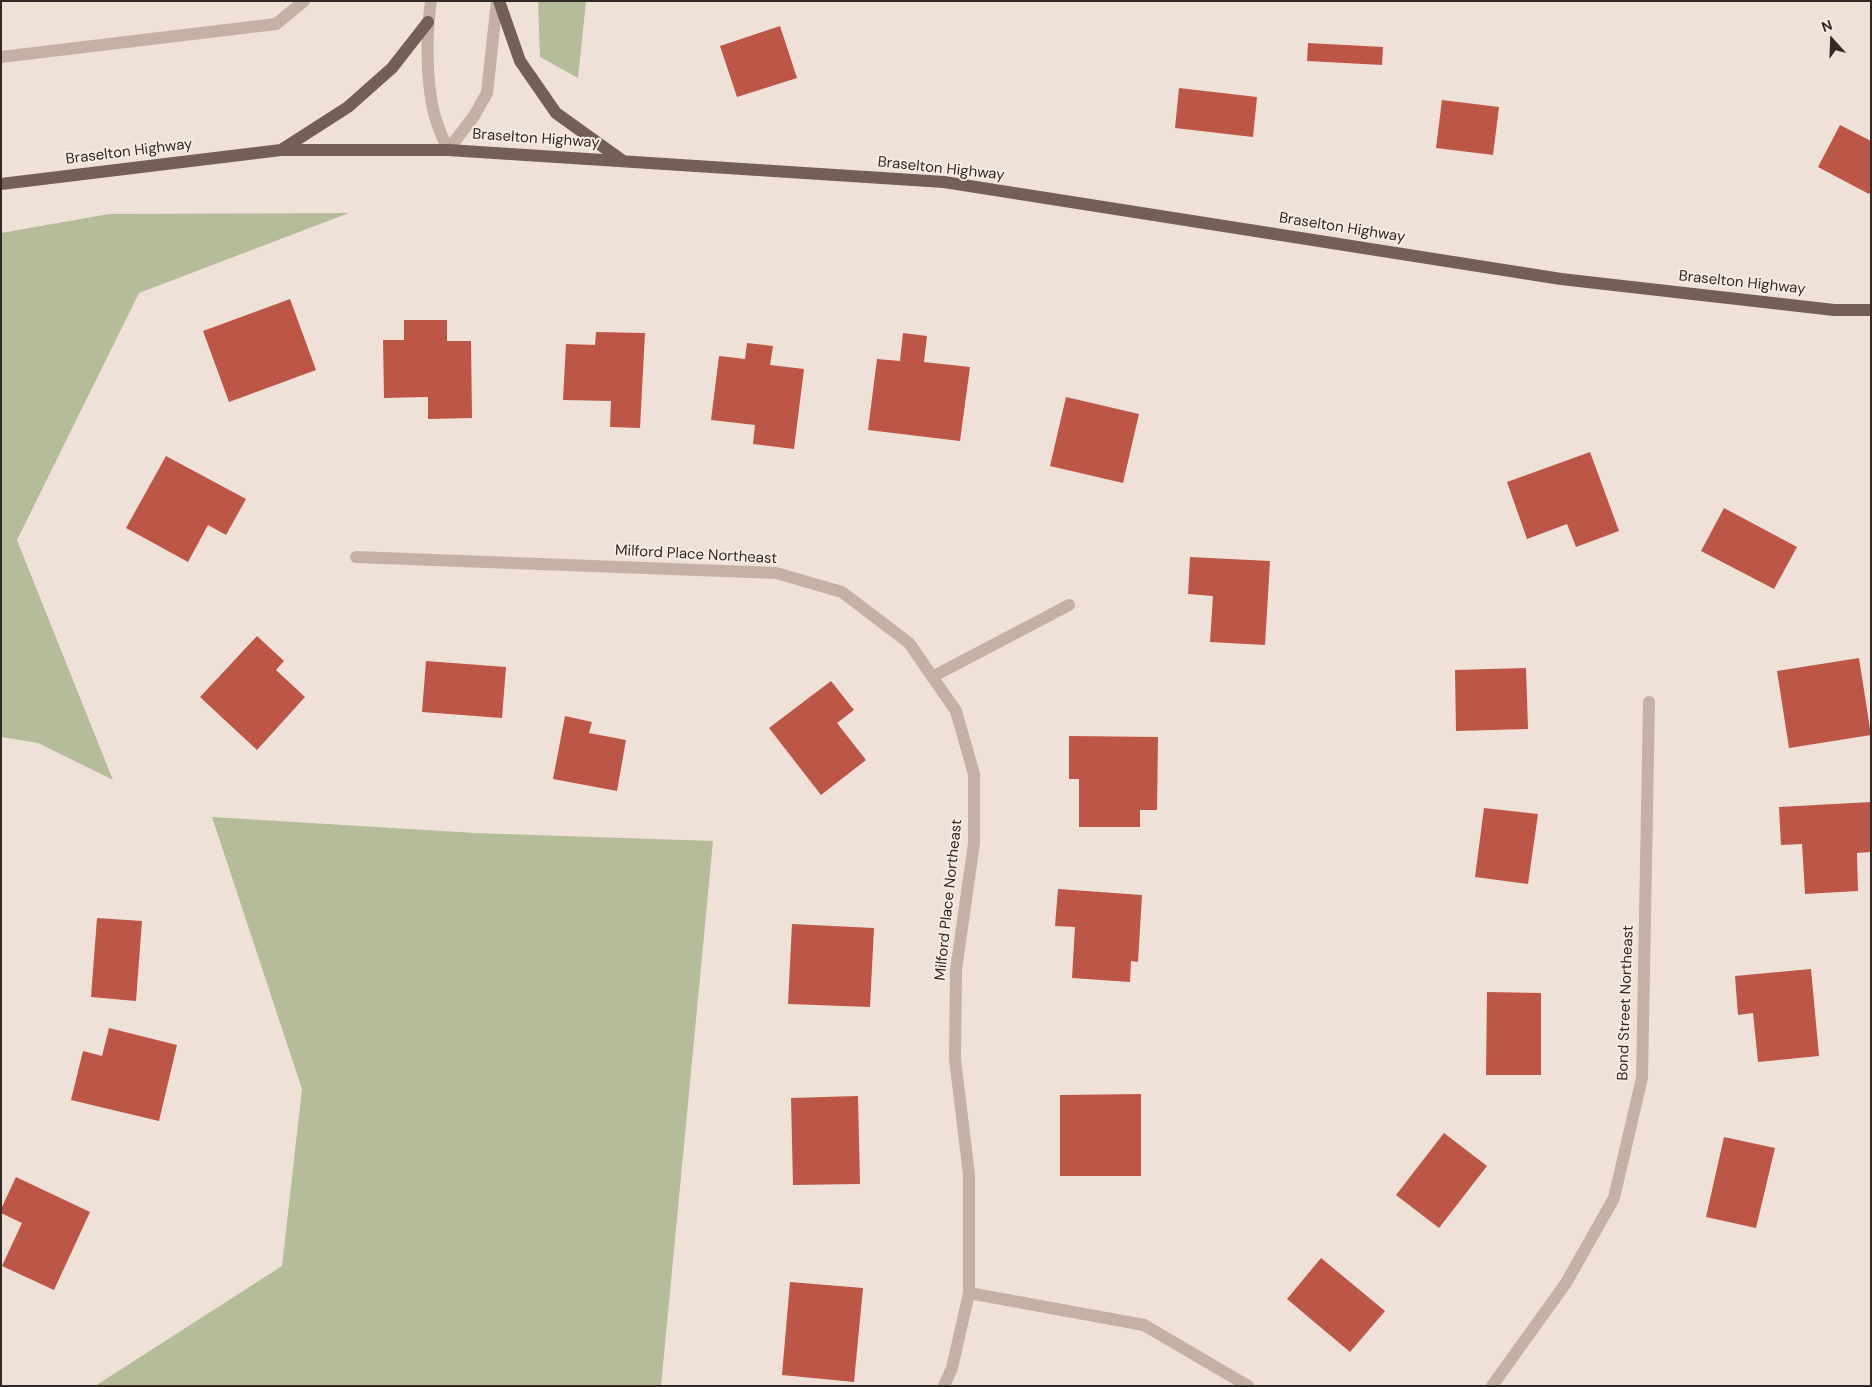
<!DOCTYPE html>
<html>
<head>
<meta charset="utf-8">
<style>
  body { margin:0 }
  #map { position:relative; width:1872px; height:1387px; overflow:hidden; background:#efe1d8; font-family:"DM Sans",sans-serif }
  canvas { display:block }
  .frame { position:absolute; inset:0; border:2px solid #322826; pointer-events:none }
  .north { position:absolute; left:1807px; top:15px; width:50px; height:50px; -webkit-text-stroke:4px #f7ece4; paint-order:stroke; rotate:340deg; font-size:14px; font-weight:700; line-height:20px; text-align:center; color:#322826 }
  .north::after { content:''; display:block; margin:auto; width:18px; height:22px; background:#322826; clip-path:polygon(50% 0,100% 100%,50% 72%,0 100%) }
</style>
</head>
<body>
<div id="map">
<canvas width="1872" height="1387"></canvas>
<div class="frame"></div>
<div class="north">N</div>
</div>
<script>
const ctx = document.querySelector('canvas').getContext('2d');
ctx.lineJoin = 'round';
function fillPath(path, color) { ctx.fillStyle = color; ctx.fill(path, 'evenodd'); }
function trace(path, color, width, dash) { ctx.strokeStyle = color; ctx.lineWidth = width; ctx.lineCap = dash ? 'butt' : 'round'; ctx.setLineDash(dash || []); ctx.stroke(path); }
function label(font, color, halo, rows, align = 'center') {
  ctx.font = font + ' "DM Sans",sans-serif'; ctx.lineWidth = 4; ctx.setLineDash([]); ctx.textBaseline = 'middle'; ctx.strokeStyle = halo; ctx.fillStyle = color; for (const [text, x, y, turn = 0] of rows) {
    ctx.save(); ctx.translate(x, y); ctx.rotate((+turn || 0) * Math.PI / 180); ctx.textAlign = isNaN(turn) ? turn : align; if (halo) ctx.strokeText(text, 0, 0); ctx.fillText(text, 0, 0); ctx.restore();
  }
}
fillPath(new Path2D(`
  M538,1H586L578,78L540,57Z
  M349,213L139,293L17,540L113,780L38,743L1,737V233L109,214Z
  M212,817L475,833L713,841L661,1386H95L282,1266L302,1089Z`), '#b4bc99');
fillPath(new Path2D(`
  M780,26L797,78L737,97L720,46Z
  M1308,43L1383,47L1382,65L1307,61Z
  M1179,88L1257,97L1253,137L1175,128Z
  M1442,100L1499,107L1493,155L1436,148Z
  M1840,125L1871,141V191L1869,194L1818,167Z
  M290,299L316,370L229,402L203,331Z
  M404,320H447V341H471L472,418L428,419V397L384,398L383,340H404Z
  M596,332L645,333L640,428L610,427L611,401L563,400L566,344L595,345Z
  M903,333L927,336L924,362L970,367L960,441L868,430L877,359L900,361Z
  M747,343L773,346L770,365L804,369L794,449L753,444L755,425L711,420L719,356L745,359Z
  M1066,397L1139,414L1123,483L1050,466Z
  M1590,452L1619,531L1576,547L1567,524L1527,539L1507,482Z
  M166,456L246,499L226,535L208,525L188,562L126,528Z
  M1724,508L1797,547L1774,589L1701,551Z
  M1190,557L1270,561L1265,645L1210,642L1213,596L1188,594Z
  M257,636L284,661L276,670L305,697L257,750L200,697Z
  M1859,658L1871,735L1789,748L1777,671Z
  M426,661L506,667L502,718L422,712Z
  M1526,668L1528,729L1456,731L1455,670Z
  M831,681L854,710L837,723L866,760L821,795L769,728Z
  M565,716L592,722L589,733L626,740L617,791L553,779Z
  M1069,736L1158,737L1157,810H1140V827H1079V779H1069Z
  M1871,802V852L1857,853L1858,891L1805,894L1802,844L1781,845L1779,807Z
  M1484,808L1538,814L1528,884L1475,877Z
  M1058,889L1142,895L1138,962L1131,961L1130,982L1072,978L1075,927L1055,926Z
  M97,918L142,921L136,1001L91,997Z
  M792,924L874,928L870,1007L788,1004Z
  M1811,969L1819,1056L1758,1062L1753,1013L1738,1015L1735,976Z
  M1487,992L1541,993V1075H1486Z
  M109,1028L177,1045L159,1121L71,1100L83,1051L102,1056Z
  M1141,1094V1176H1060V1095Z
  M858,1096L860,1184L793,1185L791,1098Z
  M1444,1133L1487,1166L1439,1228L1396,1195Z
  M1724,1137L1775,1148L1756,1228L1706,1217Z
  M16,1177L90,1212L54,1290L2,1266L22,1223L1,1213V1209Z
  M1321,1258L1385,1311L1350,1352L1287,1299Z
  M790,1282L863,1288L854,1382L782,1375Z`), '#bc5748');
trace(new Path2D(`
  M431,1C426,35 426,80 434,113C437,126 443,138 448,150L474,116L487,93L497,1
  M1,57L276,24L304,1
  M356,557L776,573L842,592L909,643L956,711L974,774V843L956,970L955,1059L969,1175V1293L952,1368L944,1386
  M932,677L1069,605
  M969,1293L1144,1325L1248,1386
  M1492,1386L1566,1283L1614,1198L1642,1078L1649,702`), '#c5b0a5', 12);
trace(new Path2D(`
  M499,1L520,61L556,113L623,161
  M281,150L348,107L392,68L428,22
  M1,184L281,150H448L944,182L1561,279L1834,310H1871`), '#735e58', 12);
label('15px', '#322826', '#f7ece4', [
  ["Braselton Highway",536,139,4],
  ["Braselton Highway",129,152,-7],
  ["Braselton Highway",941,169,6],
  ["Braselton Highway",1342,228,9],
  ["Braselton Highway",1742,283,6],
  ["Milford Place Northeast",696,555,3],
  ["Milford Place Northeast",949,900,-84],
  ["Bond Street Northeast",1626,1003,-88]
]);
</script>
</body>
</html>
